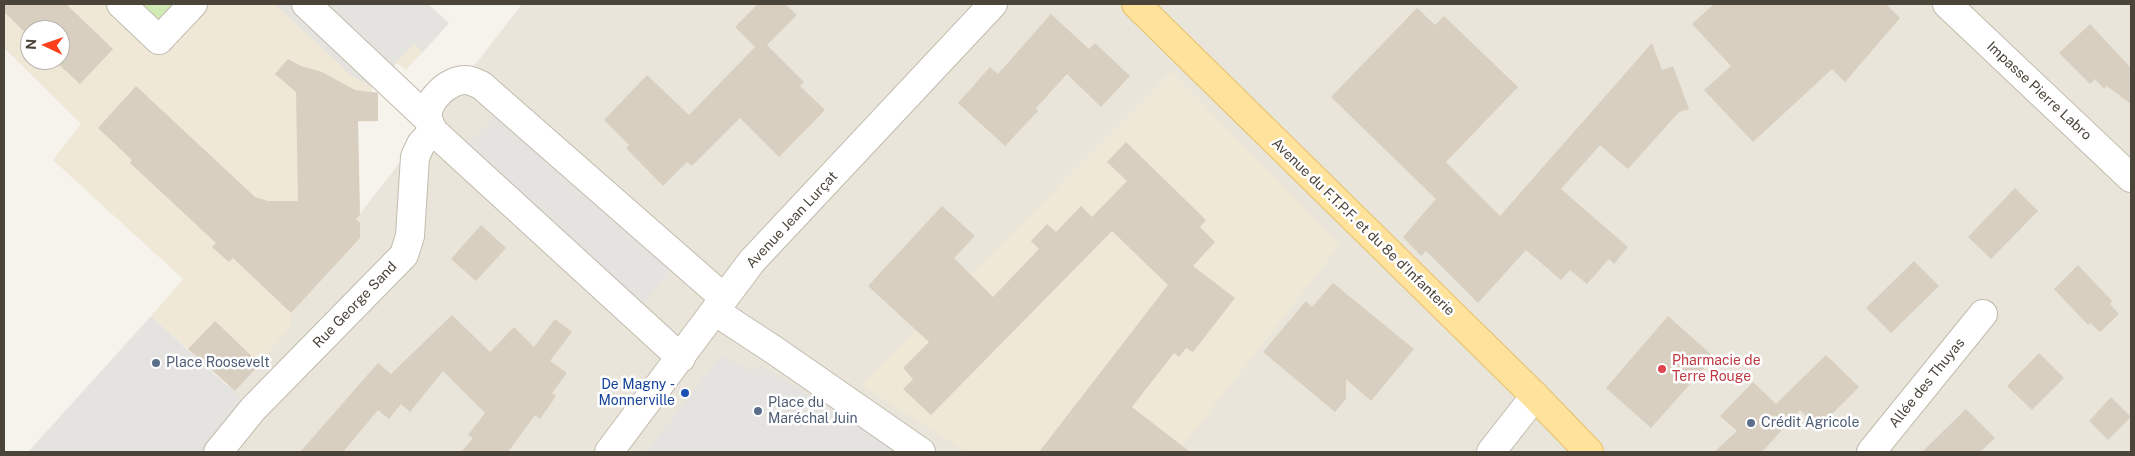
<!DOCTYPE html>
<html>
<head>
<meta charset="utf-8">
<style>
  body { margin:0 }
  #map { position:relative; width:2135px; height:456px; overflow:hidden; background:#f6f3ec; font-family:"Public Sans",sans-serif }
  canvas { display:block }
  .frame { position:absolute; inset:0; border:5px solid #4b4439; pointer-events:none }
  .north { position:absolute; left:20px; top:20px; width:50px; height:50px; box-sizing:border-box; background:#fff; border:1px solid #b7b4b0; border-radius:50%; rotate:273deg; font-size:14px; font-weight:700; line-height:20px; text-align:center; color:#4b4439 }
  .north::after { content:''; display:block; margin:auto; width:18px; height:22px; background:#fc3f1d; clip-path:polygon(50% 0,100% 100%,50% 72%,0 100%) }
</style>
</head>
<body>
<div id="map">
<canvas width="2135" height="456"></canvas>
<div class="frame"></div>
<div class="north">N</div>
</div>
<script>
const ctx = document.querySelector('canvas').getContext('2d');
ctx.lineJoin = 'round';
function fillPath(path, color) { ctx.fillStyle = color; ctx.fill(path, 'evenodd'); }
function trace(path, color, width, dash) { ctx.strokeStyle = color; ctx.lineWidth = width; ctx.lineCap = dash ? 'butt' : 'round'; ctx.setLineDash(dash || []); ctx.stroke(path); }
function label(font, color, halo, rows, align = 'center') {
  ctx.font = font + ' "Public Sans",sans-serif'; ctx.lineWidth = 5; ctx.setLineDash([]); ctx.textBaseline = 'middle'; ctx.strokeStyle = halo; ctx.fillStyle = color; for (const [text, x, y, turn = 0] of rows) {
    ctx.save(); ctx.translate(x, y); ctx.rotate((+turn || 0) * Math.PI / 180); ctx.textAlign = isNaN(turn) ? turn : align; if (halo) ctx.strokeText(text, 0, 0); ctx.fillText(text, 0, 0); ctx.restore();
  }
}
fillPath(new Path2D(`
  M522,4H2131V452H109L210,408Z`), '#eae5da');
fillPath(new Path2D(`
  M4,4H428L449,23L406,70L397,63L372,87V92H378V121L358,122L360,238L291,313V327L235,391L151,316L183,279L53,160L81,124L4,48ZM30,30H60V60H30Z
  M1172,71L1340,245L1178,452H966L861,385Z`), '#efe8d6');
fillPath(new Path2D(`
  M130,4H175L164,17L157,20Z`), '#d2eab5');
fillPath(new Path2D(`
  M275,4H428L449,23L423,52L414,44L372,87L352,76Z
  M505,106L679,259L634,315L459,154Z
  M151,316L253,409L218,452H28Z
  M721,356L753,372L759,365L907,452L647,451Z`), '#e5e3e0');
fillPath(new Path2D(`
  M4,4H66L113,49L80,84L54,60H60V30H30V37L4,12Z
  M758,4H785L797,15L767,45L804,82L800,86L825,110L779,157L740,118L692,166L687,162L663,186L626,148L629,145L604,120L647,75L689,115L755,47L735,27Z
  M1714,4H1886L1900,18L1845,82L1832,69L1753,142L1704,90L1731,66L1692,24Z
  M1417,8L1435,25L1444,16L1518,87L1446,162L1500,216L1652,43L1662,70L1673,66L1689,109L1679,112L1628,169L1600,145L1561,189L1628,247L1614,264L1609,259L1587,284L1570,270L1561,280L1526,250L1478,303L1426,251L1421,256L1403,237L1436,199L1331,97Z
  M1051,14L1089,49L1095,43L1130,76L1101,107L1067,74L1036,108L1038,111L1005,146L958,103L990,67L998,74Z
  M2090,24L2131,68V104L2107,86L2104,89L2095,79L2090,84L2059,53Z
  M288,59L301,66L322,72L355,90L378,93V121H358L360,215L356,219L360,223V238L291,313L233,258L229,262L212,247L216,243L130,163L132,160L98,128L136,86L255,197L268,201H298L296,92L275,74Z
  M1126,142L1206,220L1200,227L1215,242L1193,266L1235,298L1193,352L1186,348L1179,357L1174,353L1132,407L1190,452H1039L1168,285L1112,231L931,415L903,389L913,379L903,368L929,342L868,286L942,206L975,236L954,258L993,297L1039,249L1031,241L1047,224L1056,232L1081,206L1092,217L1127,181L1107,162Z
  M2015,188L2038,211L1991,259L1968,237Z
  M481,225L506,248L476,281L451,259Z
  M1914,261L1939,286L1891,333L1866,308Z
  M2078,265L2112,301L2110,304L2119,314L2100,332L2090,323L2088,325L2054,289Z
  M1333,283L1414,349L1371,401L1346,379V399L1335,412L1263,352L1306,301L1312,307Z
  M452,315L490,352L514,327L534,347L555,319L572,332L550,361L567,373L552,393L556,396L540,419L535,415L508,452H461L473,438L468,435L485,413L443,371L410,412L401,404L389,419L378,410L343,452H300L378,363L391,374Z
  M1668,316L1714,357L1651,428L1606,388Z
  M215,321L260,364L235,391L188,349Z
  M2039,353L2064,378L2032,410L2007,386Z
  M1826,355L1859,387L1818,428L1800,410L1762,452H1714L1737,431L1720,416L1753,382L1776,404Z
  M2111,397L2131,417L2108,440L2089,421Z
  M1966,409L1995,438L1980,452H1922Z`), '#d8cfc1');
const minor = new Path2D(`
  M121,4L159,40L193,4
  M306,4L428,119
  M1947,4L2131,178
  M716,312L774,350L921,452
  M681,358L433,131C432,127 429,123 428,119C425,101 449,79 466,80C471,80 477,84 481,85L724,298
  M218,452L253,409L404,255L410,236L415,157L421,144L433,131
  M609,452L752,261L993,4
  M1491,452L1535,396
  M1871,452L1983,314`);
const major = new Path2D(`
  M1136,4L1535,396L1589,452`);
trace(minor, '#c2bbae', 30);
trace(major, '#e6c16a', 30);
trace(minor, '#fff', 28);
trace(major, '#ffe39c', 28);
for (const [x, y, r, color] of [
  [156,363,5,"#5c6f8a"],
  [1662,369,5,"#e0444e"],
  [685,393,5,"#1a4fb4"],
  [758,411,5,"#5c6f8a"],
  [1751,423,5,"#5c6f8a"]
]) { const dot = new Path2D(); dot.arc(x, y, r, 0, 2 * Math.PI); ctx.fillStyle = color; ctx.fill(dot); trace(dot, '#fff', 2); }
label('14px', '#4b4439', '#fff', [
  ["Impasse Pierre Labro",2039,91,43],
  ["Avenue Jean Lurçat",792,220,-47],
  ["Avenue du F.T.P.F. et du 8e d'Infanterie",1363,227,44],
  ["Rue George Sand",355,305,-46],
  ["Allée des Thuyas",1927,383,-51]
]);
label('14px', '#be3a42', '#fff', [
  ["Pharmacie de",1672,361],
  ["Terre Rouge",1672,377]
], 'left');
label('14px', '#4e5e75', '#fff', [
  ["Place Roosevelt",166,363],
  ["Place du",768,403],
  ["Maréchal Juin",768,419],
  ["Crédit Agricole",1761,423]
], 'left');
label('14px', '#164399', '#fff', [
  ["De Magny -",675,385],
  ["Monnerville",675,401]
], 'right');
</script>
</body>
</html>
